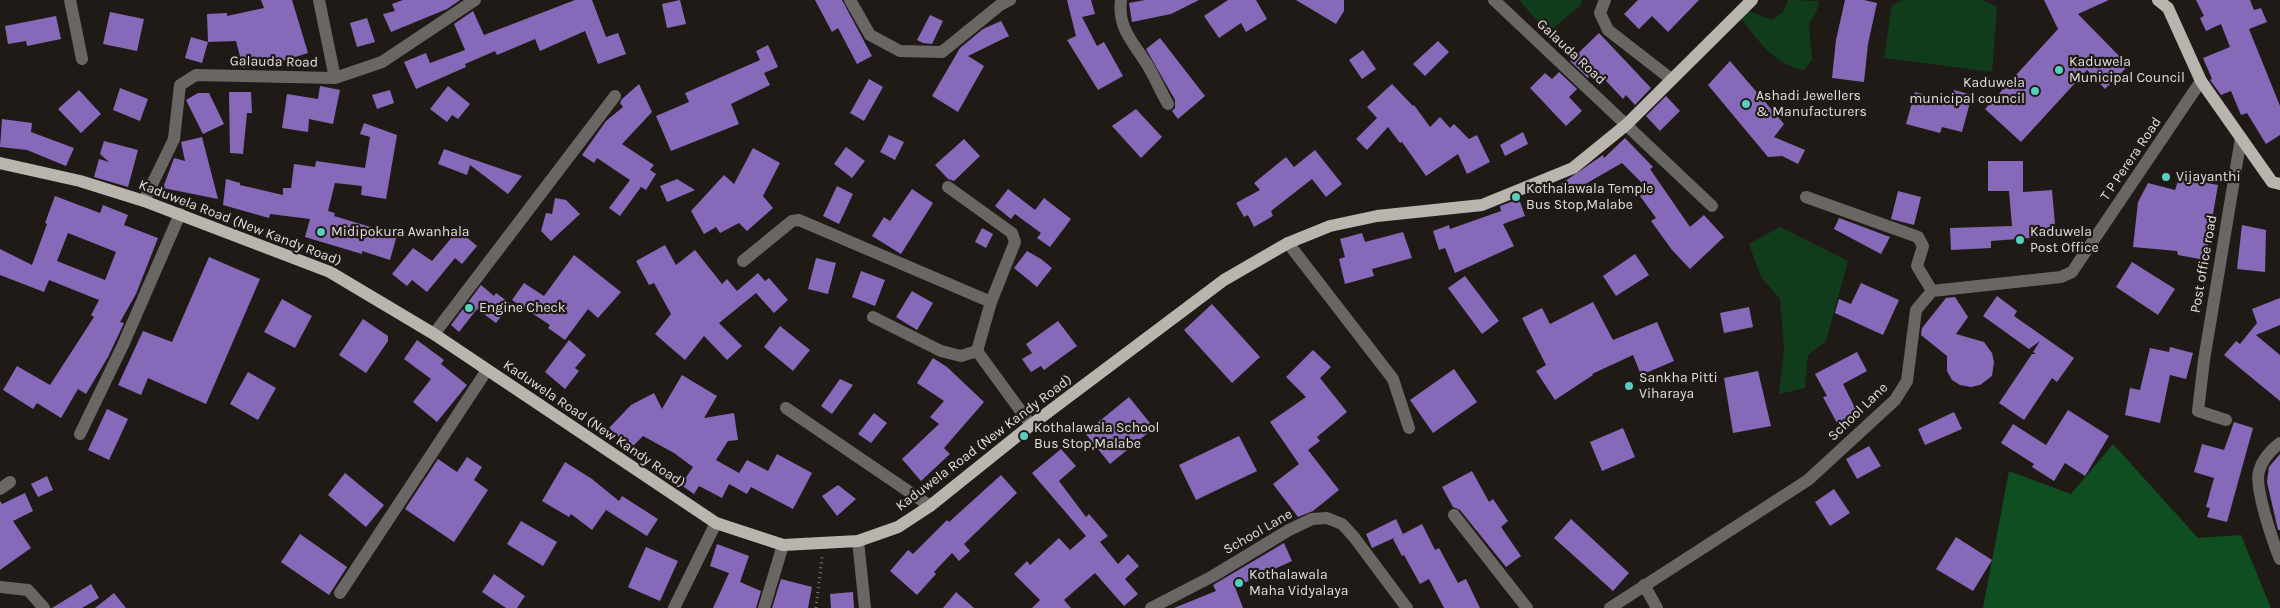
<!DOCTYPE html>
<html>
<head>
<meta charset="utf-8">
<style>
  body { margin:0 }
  canvas { display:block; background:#1f1a16 }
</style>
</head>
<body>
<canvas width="2280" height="608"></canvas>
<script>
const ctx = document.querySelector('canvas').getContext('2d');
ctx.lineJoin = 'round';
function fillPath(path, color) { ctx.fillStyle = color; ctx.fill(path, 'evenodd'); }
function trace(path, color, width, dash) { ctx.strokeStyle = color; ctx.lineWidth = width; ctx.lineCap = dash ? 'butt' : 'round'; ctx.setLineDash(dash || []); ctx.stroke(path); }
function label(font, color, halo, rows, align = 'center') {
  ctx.font = font + ' Karla,sans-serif'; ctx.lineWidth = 4.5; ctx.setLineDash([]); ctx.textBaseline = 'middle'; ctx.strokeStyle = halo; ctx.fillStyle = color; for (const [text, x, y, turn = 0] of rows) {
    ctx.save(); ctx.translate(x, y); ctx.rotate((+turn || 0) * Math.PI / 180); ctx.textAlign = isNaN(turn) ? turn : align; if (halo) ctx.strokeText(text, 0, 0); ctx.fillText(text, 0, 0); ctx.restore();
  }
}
fillPath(new Path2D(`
  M1519,0H1582L1581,5L1553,28H1543Z
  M1788,0L1819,1L1816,13L1809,23L1812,60L1804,70C1775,65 1758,41 1741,18L1748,11L1772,20L1783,12Z
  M1904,0H1982L1997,7L1992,72L1884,58L1892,5Z
  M1780,227L1848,261L1826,341L1808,355L1805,388L1779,394L1784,349L1780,299L1761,277L1749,244Z`), '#113c1b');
fillPath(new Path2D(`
  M2113,444L2198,538L2241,535L2271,608H1983L2009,471L2071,494Z`), '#0e4e20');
fillPath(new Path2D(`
  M261,0H292L308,53L282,61L281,59L243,68L236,41L208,42L207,14L227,13V16L264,8Z
  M403,0H460L447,9L391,32L383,14L395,11L392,4Z
  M575,0H592L606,37L618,33L626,54L598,64L585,31L540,51L535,39L497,55L495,51L465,64L466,67L416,89L404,62L426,53L430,63L465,50L454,24L473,11L484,35Z
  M680,0L686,24L667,28L662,4Z
  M815,0H842L872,56L857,64L838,28L832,32Z
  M1067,0H1091L1095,14L1082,17L1097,46L1104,42L1123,76L1098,90L1067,40L1076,36Z
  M1145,0H1199L1171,14L1132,22L1129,3Z
  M1228,0H1256L1267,19L1246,32L1241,23L1219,38L1204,16Z
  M1296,0H1344V11L1336,24Z
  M1638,0H1699L1668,32L1652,16L1639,29L1624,14Z
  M1845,0H1864L1877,3L1868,44L1864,82L1832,78L1836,40Z
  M2044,0H2109L2078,14L2124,61L2127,67L2105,89L2087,70L2021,142L1985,109L2058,29Z
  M2196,0H2250L2254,10L2261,8L2267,22L2249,29L2280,106V135L2266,144L2247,113L2241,115L2231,91L2221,95L2210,80L2212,79L2203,58L2230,47L2221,24L2206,31L2200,18L2204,16Z
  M110,12L144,19L137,51L103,44Z
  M930,15L943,21L932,44L923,43L917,40Z
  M56,16L61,39L27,46L26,41L8,44L5,26Z
  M367,18L375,42L357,47L350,23Z
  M1001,21L1009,36L968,56L984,66L958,112L932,96L960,48L983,29Z
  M1599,33L1651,88L1635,105L1626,95L1623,99L1596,70L1588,78L1570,61Z
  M191,37L208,42L202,63L185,58Z
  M1160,38L1205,96L1178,119L1172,111L1175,108V100L1146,49Z
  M1438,41L1449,52L1425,76L1413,64Z
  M768,45L778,67L764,73L770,85L731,104L739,124L671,151L656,116L689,102L685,93L760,60L756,51Z
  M1363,50L1376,69L1362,79L1349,60Z
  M1730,61L1784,124L1774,137L1805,150L1798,164L1782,156L1768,157L1708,85Z
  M1559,72L1577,89L1569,97L1582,111L1566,126L1530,88L1545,73L1552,79Z
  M869,79L883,87L864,121L850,113Z
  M639,84L652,112L622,144L654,165L650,170L656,174L646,190L641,187L620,216L609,208L630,180L597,158L594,163L582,155L606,121L623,107L620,103L622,99Z
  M1392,84L1413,106L1414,105L1430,127L1440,117L1450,128L1454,124L1469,139L1477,135L1490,162L1467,174L1458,154L1426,176L1402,142L1400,143L1388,127L1367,150L1356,139L1377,118L1367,107Z
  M320,86L340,90L333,124L309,119L308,132L282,128L287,94L318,99Z
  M448,86L470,104L458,119L452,115L447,122L430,109Z
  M120,88L148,99L140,121L113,110Z
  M79,90L101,114L81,133L58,109Z
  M390,90L394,103L377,109L372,95Z
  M1954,90L1972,95L1962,132L1942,127L1940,133L1906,124L1915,92L1951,102Z
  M229,92H251L252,113H247L243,154L230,153Z
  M198,93H209L224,124L203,134L186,100Z
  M1666,96L1680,111L1660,131L1646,116Z
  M1136,109L1162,137L1141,158L1112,126Z
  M2,119L32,123L31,132L74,148L66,166L27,150L0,147Z
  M364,123L397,135L386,199L361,195L362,186L335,183L328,211L335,213L334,216L397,235L390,260L362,251V254L305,237L310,219L270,214L269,218L223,205L226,179L240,183V185L283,195V188H291L294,164L315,167L316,161L365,168L370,137L360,134Z
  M1523,132L1528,144L1505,156L1500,145Z
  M889,135L904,142L895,160L880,152Z
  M202,137L218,199L163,188L174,158L185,161L181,142Z
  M1625,138L1653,167L1650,169L1690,227L1704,215L1724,237L1690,269L1672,250L1651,221L1656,218L1640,196L1649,190L1622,163L1580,187L1558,186L1603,155L1604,158Z
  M964,139L980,156L954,181L948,179L935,165Z
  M104,141L138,150L128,187L94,177L99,159L109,162L100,154Z
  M846,147L865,161L852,178L834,164Z
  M753,148L780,163L763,196L773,208L747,231L739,223L720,233L716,227L704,234L691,211L724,175L734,184Z
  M444,149L472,159L522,176L508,194L470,165L467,175L438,164Z
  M1315,150L1342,184L1326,197L1312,179L1271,211L1273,216L1254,227L1248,215L1244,217L1236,203L1260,190L1254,183L1286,157L1294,167Z
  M1988,161H2023V192L2052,190L2056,236L1991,241V248L1951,250L1950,228L2012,226L2009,191H1988Z
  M2179,178L2218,185L2205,260L2178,255L2177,251L2133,247L2138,202L2148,183L2175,190Z
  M677,179L695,190L667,202L660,186Z
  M837,186L853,194L839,224L823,216Z
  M912,189L933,203L901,254L872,236L884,217L890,221Z
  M1008,189L1035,210L1044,198L1071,219L1050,247L1037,238L1041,233L1015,214L1011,219L995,206Z
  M1898,191L1921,197L1914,225L1891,219Z
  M55,196L100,213L103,205L128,215L124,225L158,238L136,294L120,322L124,323L108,357L86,394L78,389L61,418L37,403L33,409L3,390L17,366L50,385L94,317L91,315L99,300L49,280L44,292L0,275V249L32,265L47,224L45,223ZM68,233L116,252L105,280L57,261Z
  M555,198L566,200L580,214L551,241L541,231L546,213L552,214Z
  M1519,199L1525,216L1503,224L1514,246L1455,273L1445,248L1439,250L1433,231L1449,225L1450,229L1501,211L1500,206Z
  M1839,218L1890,237L1881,254L1834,229Z
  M2242,225L2266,230L2265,272L2237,269Z
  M982,228L993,234L986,248L975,242Z
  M458,230L477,246L462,264L455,258L427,292L412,280L407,286L392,274L413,248L432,261Z
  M1403,232L1412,258L1372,269L1374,276L1345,284L1339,259L1345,257L1340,239L1362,233L1365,242Z
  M665,245L676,265L695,250L722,284L727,279L737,291L758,273L765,281L769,278L788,300L774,313L756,293L719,323L742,346L727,360L704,336L685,360L655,334L671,314L654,283L649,285L636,261Z
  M1027,251L1041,259L1052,268L1037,287L1014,268Z
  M1635,254L1649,275L1616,296L1603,276Z
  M574,255L621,292L598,318L588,309L565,340L548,328L550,325L512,300L524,283L544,296Z
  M209,257L260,279L206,404L148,378L141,395L118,385L143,331L172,342Z
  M816,258L836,263L828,294L808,289Z
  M2132,262L2175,289L2158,315L2116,287Z
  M861,271L885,280L875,306L852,297Z
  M1465,276L1499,321L1482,334L1448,288Z
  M1861,283L1899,300L1883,335L1835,313L1839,299L1851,304Z
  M481,285L494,296L496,293L511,304L496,323L477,309L459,332L451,325Z
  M912,291L933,303L917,330L896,317Z
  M1997,296L2017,311L2014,316L2074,358L2057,382L2052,378L2024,420L1999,403L2032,354H2036L2033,352L2040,341L2029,349L1983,316Z
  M1955,297L1968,317L1956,334L1984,342L1992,353L1994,362L1992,376L1980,385L1971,387L1960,385L1952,380L1947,371V356L1921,335L1922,328L1946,298Z
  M2280,298V325L2256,335L2280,355V401L2224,355L2236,341L2240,344L2257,323L2252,309Z
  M282,299L312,316L295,348L264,332Z
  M1593,302L1613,340L1657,322L1674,361L1641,375L1633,355L1592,374L1593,375L1555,400L1536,371L1546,365L1522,318L1542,308L1550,324Z
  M1212,304L1260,357L1232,383L1184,330Z
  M1749,307L1753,327L1724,333L1720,313Z
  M363,319L388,336V341L366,373L339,355Z
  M1058,321L1077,346L1044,370L1041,366L1031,372L1022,359L1032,353L1026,344Z
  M780,326L810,350L793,371L764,347Z
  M417,340L444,360L441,364L467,385L437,422L413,402L431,379L404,359Z
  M569,340L586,355L575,368L579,371L565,389L545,372Z
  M2170,347L2193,353L2186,379L2170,375L2160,423L2125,415L2130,388L2140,390L2150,348L2169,352Z
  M1313,350L1331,367L1320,378L1347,412L1317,437L1320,441L1308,450L1339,490L1313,511L1298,517L1273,484L1299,464L1270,422L1306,397L1286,377Z
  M1857,352L1867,371L1843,384L1857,412L1837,423L1823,397L1827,396L1815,374Z
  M933,358L947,367L984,402L944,448L950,454L921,481L902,459L939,424L930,417L944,401L917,383Z
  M1454,369L1477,402L1433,433L1410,400Z
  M1758,371L1771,426L1733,433L1724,378Z
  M248,372L276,388L258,420L230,404Z
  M682,375L717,396L704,418L734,413L738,440L728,441L716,460L739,473L747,460L768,471L777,454L812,473L793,509L751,487L747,494L729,484L722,498L699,486L694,494L681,485L693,467L674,453L643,436L631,448L609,428L631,405L654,393L662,409Z
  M840,379L853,385L832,414L821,406Z
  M1129,397L1154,428L1110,464L1085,433Z
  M107,409L128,419L109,460L88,450Z
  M2068,410L2109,436L2085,476L2065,463L2054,481L2032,467L2034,464L2001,443L2013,424L2046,445Z
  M1954,412L1962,429L1925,445L1918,429Z
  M874,413L887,423L871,443L858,434Z
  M2234,422L2253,428L2227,522L2207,517L2210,508L2206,507L2214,478L2194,472L2202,444L2224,450Z
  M1623,428L1635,457L1602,471L1590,442Z
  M1239,436L1257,471L1196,500L1179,465Z
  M1869,446L1881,466L1857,479L1846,459Z
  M1061,449L1076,466L1059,481L1086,517L1089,514L1108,536L1100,542L1118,564L1128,554L1139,566L1125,579L1138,594L1124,606L1095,573L1064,600L1071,608H1032L1040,600L1014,574L1027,561L1030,565L1059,538L1070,550L1086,536L1032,473Z
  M2280,454V530H2278L2267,482L2269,467Z
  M467,457L482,467L474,480L488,490L454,542L405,509L438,459L457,472Z
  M565,462L592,479L619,501L622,496L658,519L647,536L606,510L592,530L571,514L569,517L542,501Z
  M1472,471L1489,502L1493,499L1508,521L1501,527L1521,556L1506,567L1460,510L1453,507L1442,487Z
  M345,473L384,505L366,527L328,495Z
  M1001,475L1017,493L964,544L970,551L959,561L952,553L934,572L936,574L917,595L890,571L908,550L913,554L947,520L949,522Z
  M47,476L53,490L38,497L31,484Z
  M838,485L856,499L837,516L822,496Z
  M1834,489L1850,513L1830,526L1815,502Z
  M25,493L33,511L13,521L31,548L0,570V501L2,504Z
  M1396,519L1403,534L1422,524L1435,550L1439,548L1458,583L1466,579L1480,608H1444L1429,579L1420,584L1404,555L1402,556L1393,539L1396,537L1372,548L1366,534Z
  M1571,519L1629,573L1613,591L1554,538Z
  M521,521L557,542L543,566L507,544Z
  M300,534L347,567L329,595L281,562Z
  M1956,537L1992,560L1973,591L1936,569Z
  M1284,543L1292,561L1235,587L1243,608H1174L1216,591L1213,585Z
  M717,544L749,556L740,582L761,591L756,608H713L729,573L710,566Z
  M646,547L678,561L660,601L628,587Z
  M494,574L525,596L517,608H506L482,592Z
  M781,579L812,587L808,608H772Z
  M91,584L99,598L82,608H52Z
  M853,592L854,608H831L830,594Z
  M956,592L974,608H943Z
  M114,593L126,608H95Z`), '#8769b9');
trace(new Path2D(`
  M816,608L822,557`), '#7e7976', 3, [1, 4]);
trace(new Path2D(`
  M70,0L82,59
  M319,0L335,78
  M850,0L870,35L900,51L942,52L1000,5L1010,0
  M1121,0C1117,29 1135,44 1148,66C1155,78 1161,92 1168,104
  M1494,0L1712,206
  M1605,0L1600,13L1608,30L1671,79
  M948,187L1012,233L1015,242L991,302L977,351L1031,425
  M1806,197L1918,237L1923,246L1917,266L1932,291
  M144,201L174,139L180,85L196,75L335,78L382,62L475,0
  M1288,243L1393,379L1409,428
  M743,261L792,221L799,220L991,302
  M873,317L941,351L961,356L977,351
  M434,334L615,96
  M786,408L930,506
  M2226,420L2198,411L2204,360L2241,138
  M80,434L123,345L180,214
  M2280,443C2271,450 2262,460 2259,471C2254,487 2273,542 2280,559
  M0,489L10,482
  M1454,515L1527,608
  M858,541L865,608
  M1644,585L1657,608
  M0,587L28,590L44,608
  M340,593L487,370
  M674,608L716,523
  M764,608L783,545
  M1151,608L1213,576L1289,530L1312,519L1327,518L1342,524L1354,537L1407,608
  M1610,608L1808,480L1895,400L1907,381L1916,310L1932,291L2061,277L2072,272L2201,81`), '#696664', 12);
trace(new Path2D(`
  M2158,0L2168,8L2201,81L2272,182L2280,184
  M0,163L80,181L144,201L330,272L434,334L716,523L783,545L858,541L898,527L930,506L1031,425L1224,280L1288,243L1330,226L1377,216L1482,205L1573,168L1626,125L1752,0`), '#bab4af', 12);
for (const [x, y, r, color] of [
  [2059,70,5,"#58cebf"],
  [2035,91,5,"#58cebf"],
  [1746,104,5,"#58cebf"],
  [2166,177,5,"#58cebf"],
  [1516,197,5,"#58cebf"],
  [321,232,5,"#58cebf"],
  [2020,240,5,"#58cebf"],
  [469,308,5,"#58cebf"],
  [1629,386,5,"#58cebf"],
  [1024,436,5,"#58cebf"],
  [1239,583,5,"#58cebf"]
]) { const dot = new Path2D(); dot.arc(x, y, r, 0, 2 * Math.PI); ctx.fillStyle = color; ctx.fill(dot); trace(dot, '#1f1a16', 2); }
label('14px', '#e1ddda', '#1f1a16', [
  ["Galauda Road",1571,52,43],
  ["Galauda Road",274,62,1],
  ["T P Perera Road",2131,159,-56],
  ["Kaduwela Road (New Kandy Road)",240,223,21],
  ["Post office road",2204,264,-80],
  ["School Lane",1858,412,-44],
  ["Kaduwela Road (New Kandy Road)",594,424,34],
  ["Kaduwela Road (New Kandy Road)",984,443,-37],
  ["School Lane",1258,532,-30]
]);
label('14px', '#e1ddda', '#1f1a16', [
  ["Kaduwela",2069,62],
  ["Municipal Council",2069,78],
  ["Kaduwela",2025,83,"right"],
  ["municipal council",2025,99,"right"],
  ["Ashadi Jewellers",1756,96],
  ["& Manufacturers",1756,112],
  ["Vijayanthi",2176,177],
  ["Kothalawala Temple",1526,189],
  ["Bus Stop,Malabe",1526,205],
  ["Midipokura Awanhala",331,232],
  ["Kaduwela",2030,232],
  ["Post Office",2030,248],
  ["Engine Check",479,308],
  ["Sankha Pitti",1639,378],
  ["Viharaya",1639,394],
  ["Kothalawala School",1034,428],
  ["Bus Stop,Malabe",1034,444],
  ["Kothalawala",1249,575],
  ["Maha Vidyalaya",1249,591]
], 'left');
</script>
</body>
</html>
